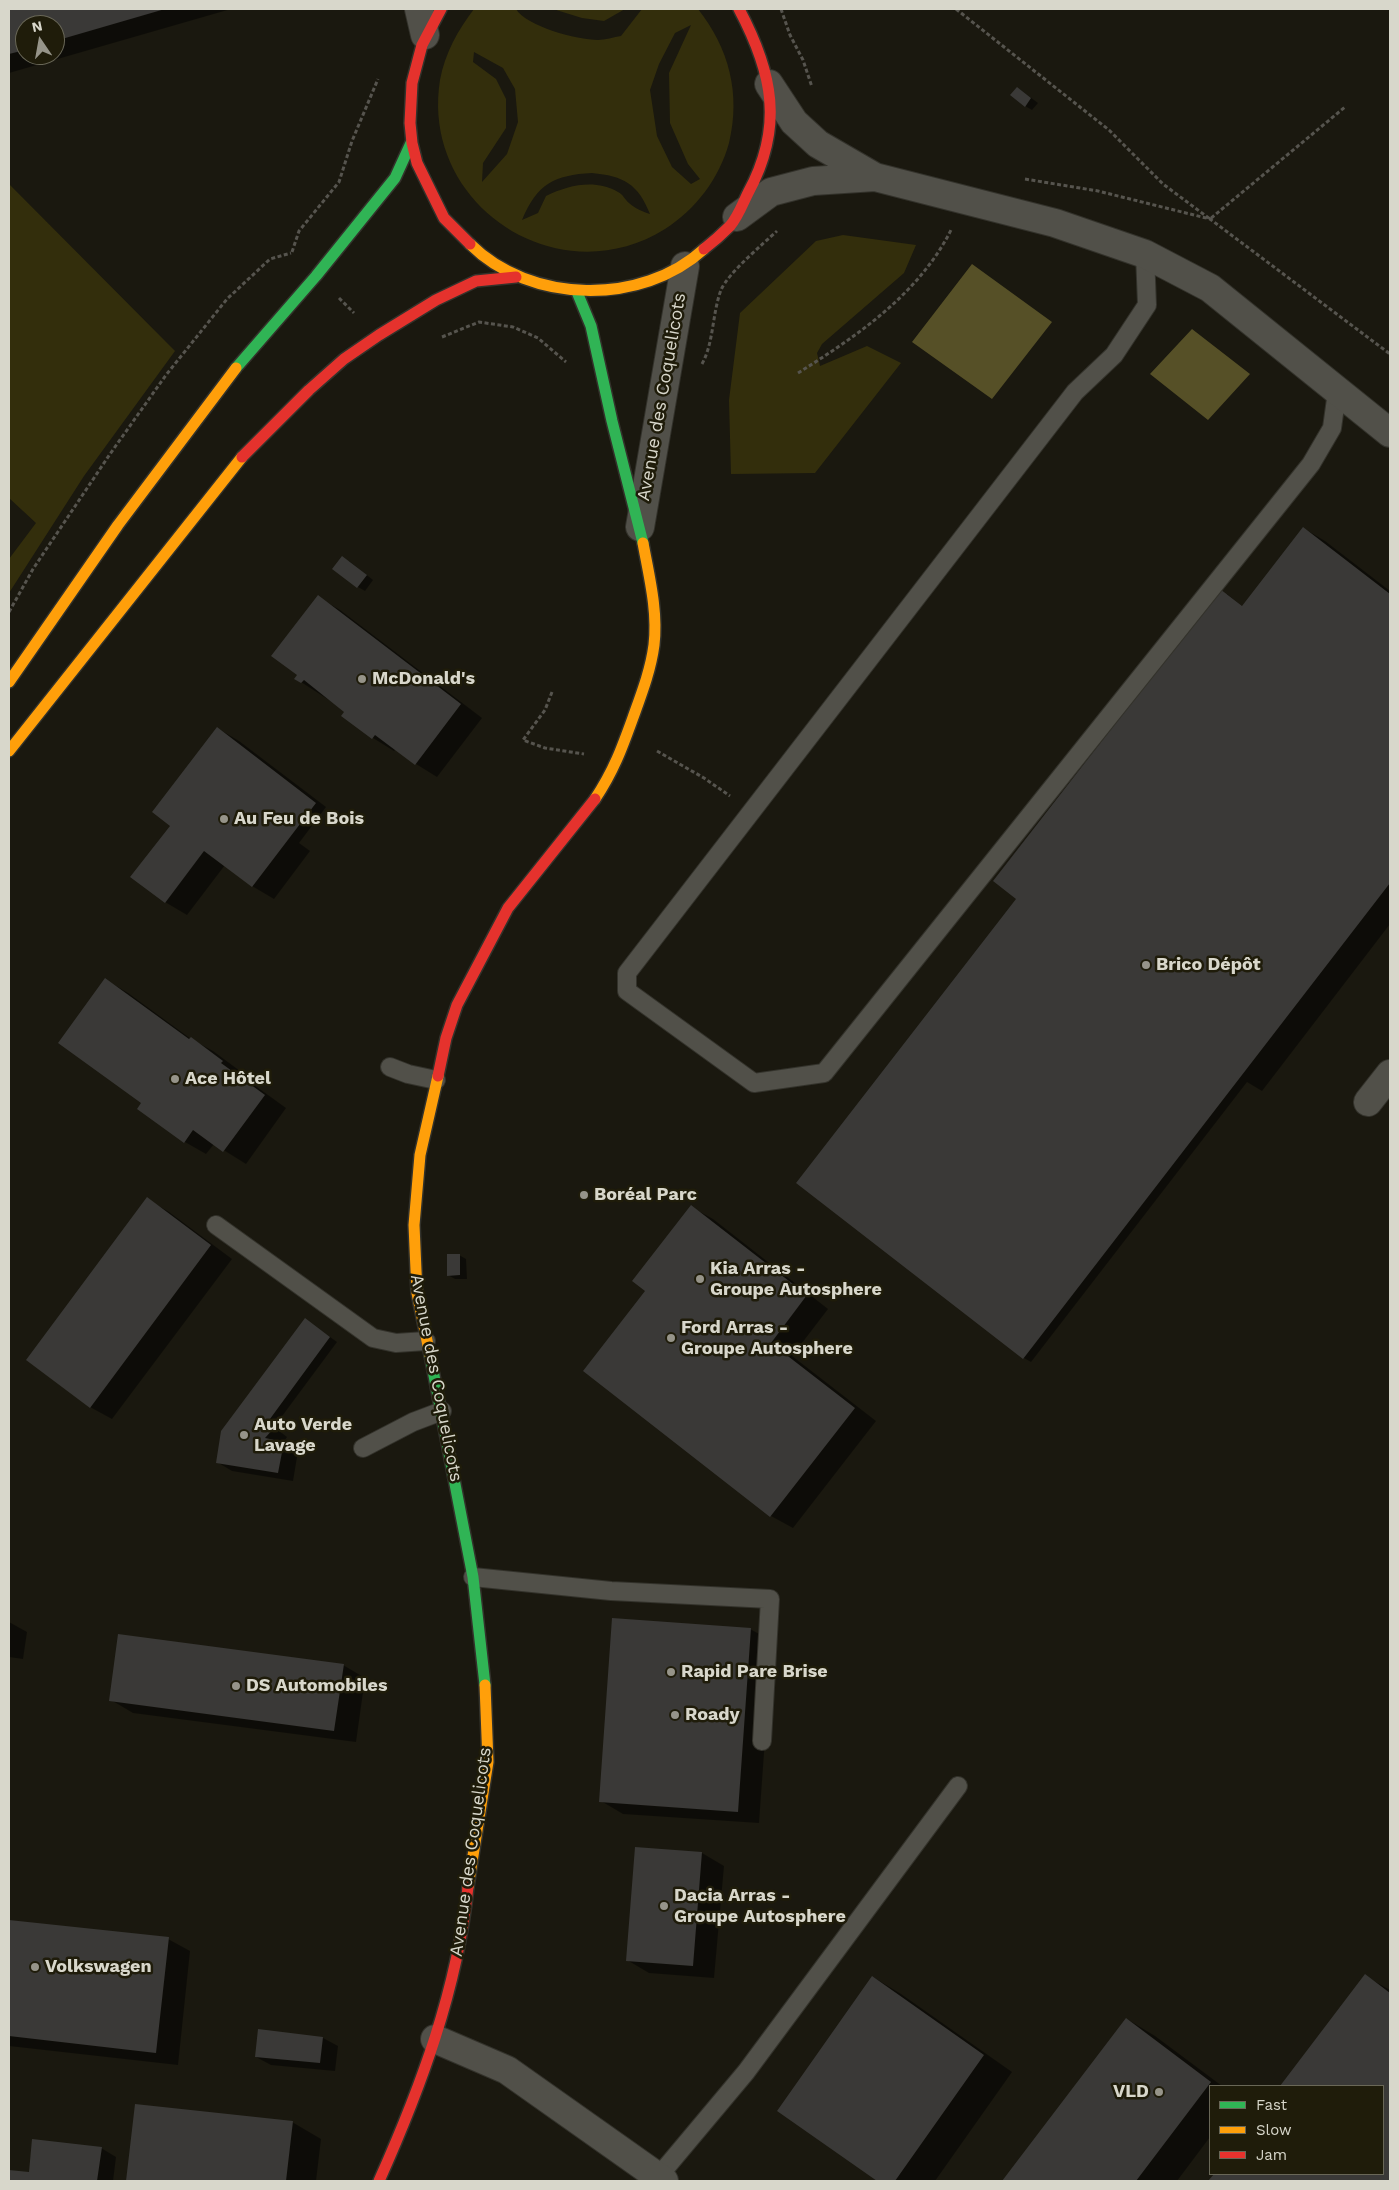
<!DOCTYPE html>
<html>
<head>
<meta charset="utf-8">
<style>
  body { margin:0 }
  #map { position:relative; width:1399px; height:2190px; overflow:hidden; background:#1a180f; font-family:"Work Sans",sans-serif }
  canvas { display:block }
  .frame { position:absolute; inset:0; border:10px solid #d8d7cb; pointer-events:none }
  .legend { position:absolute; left:1209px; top:2085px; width:175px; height:90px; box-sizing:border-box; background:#1f1c0a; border:1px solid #696757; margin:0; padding:6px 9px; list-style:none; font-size:15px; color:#d8d7cb }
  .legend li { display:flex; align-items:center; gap:10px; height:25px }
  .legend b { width:25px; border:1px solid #696757 }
  .north { position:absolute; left:15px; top:15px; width:50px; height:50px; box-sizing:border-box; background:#1f1c0a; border:1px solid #696757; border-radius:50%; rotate:348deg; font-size:14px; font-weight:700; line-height:20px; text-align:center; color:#d8d7cb }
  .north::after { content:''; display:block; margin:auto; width:18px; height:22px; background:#969489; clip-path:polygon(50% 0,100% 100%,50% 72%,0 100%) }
</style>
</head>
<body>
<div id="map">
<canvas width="1399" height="2190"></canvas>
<div class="frame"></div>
<ul class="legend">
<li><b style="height:6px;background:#30b455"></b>Fast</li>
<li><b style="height:6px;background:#ff9f0a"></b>Slow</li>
<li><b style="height:6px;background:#e5322d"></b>Jam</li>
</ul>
<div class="north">N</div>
</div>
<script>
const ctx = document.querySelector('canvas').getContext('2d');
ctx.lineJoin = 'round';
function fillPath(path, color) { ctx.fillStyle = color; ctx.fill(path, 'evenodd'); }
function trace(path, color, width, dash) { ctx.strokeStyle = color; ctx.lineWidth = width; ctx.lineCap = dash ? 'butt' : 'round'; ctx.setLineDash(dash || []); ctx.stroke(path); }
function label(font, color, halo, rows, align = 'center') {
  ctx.font = font + ' "Work Sans",sans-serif'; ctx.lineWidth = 5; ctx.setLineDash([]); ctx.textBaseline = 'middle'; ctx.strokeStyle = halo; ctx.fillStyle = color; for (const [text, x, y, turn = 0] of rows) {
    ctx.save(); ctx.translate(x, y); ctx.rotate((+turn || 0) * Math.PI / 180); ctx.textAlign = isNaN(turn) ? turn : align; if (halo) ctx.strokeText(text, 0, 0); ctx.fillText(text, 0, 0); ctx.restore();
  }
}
fillPath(new Path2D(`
  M474,9H516C526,26 577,40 598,40C605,40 614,37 621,36L642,9H698C729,48 741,94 729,143C719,179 696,209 665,229C558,296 420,205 440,80C445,53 458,30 474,9ZM691,25L669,73L670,123L688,164L700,179L691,184L672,167L657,136L650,90L659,64L675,33ZM474,52L503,68L515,89L518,122L507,154L482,182L483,163L506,128V99L496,79L473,62ZM592,173C624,176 638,184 650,214C644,212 634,208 629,203C625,200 623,194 618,192C595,179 569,185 546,196L538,213L522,220C537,184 554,175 592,173Z
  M553,9H625L604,21L582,18Z
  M9,184L175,351L84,476L9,593V559L36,523L9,498Z
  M843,235L916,245L904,273L822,344L817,353L820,366L867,346L901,363L815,473L731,474L729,400L740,313L816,241Z`), '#332e0c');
fillPath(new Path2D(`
  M972,264L1052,322L992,399L912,342Z
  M1192,329L1250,374L1208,420L1150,374Z`), '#565027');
fillPath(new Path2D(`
  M9,9H231L9,73ZM25,25H55V55H25Z
  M1018,88L1038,103L1032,110L1025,106Z
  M1303,528L1325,541L1390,591V924L1262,1091L1247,1082L1031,1362L1024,1358L1017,898L1227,594L1243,607Z
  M349,561L373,580L365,591L358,587Z
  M318,597L340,610L482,718L437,777L416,764L396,749L394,751L373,738L346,711L301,682L299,675Z
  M217,728L239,741L326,807L299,843L310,851L274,899L252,886L225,865L187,915L165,902L172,825Z
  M106,980L128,993L191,1039L213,1051L244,1074L243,1077L286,1108L246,1164L214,1144L206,1154L185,1142L143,1103Z
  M147,1199L169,1212L232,1259L112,1419L90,1407Z
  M691,1207L713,1219L828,1309L792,1356L876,1421L793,1528L771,1516Z
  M459,1255L466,1259L467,1279H455L448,1275Z
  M312,1324L337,1342L274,1427L287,1437L283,1443L298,1451L293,1481L232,1471L217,1462Z
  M9,1622L27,1632L23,1659L9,1657Z
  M750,1629L772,1641L759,1823L623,1814L601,1801Z
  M343,1665L365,1678L356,1742L133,1713L111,1700Z
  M702,1853L724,1866L714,1978L649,1973L627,1960Z
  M9,1921L168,1939L190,1951L178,2065L9,2046Z
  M1365,1976L1390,1990V2181H1210L1215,2174H1383V2086H1282Z
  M873,1977L901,1994L1012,2072L935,2181H880L779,2110Z
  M1127,2019L1155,2036L1222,2086H1210V2137L1177,2181H1004Z
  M259,2031L323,2038L338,2046L335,2071L271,2065L256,2057Z
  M136,2105L292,2122L321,2139L316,2181H128Z
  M101,2148L116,2157L113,2181H9V2171L35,2174Z`), '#0007');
fillPath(new Path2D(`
  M9,9H165L55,41V25H25V50L9,54Z
  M1017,87L1031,98L1025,107L1010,95Z
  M1303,527L1390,594V883L1023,1359L796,1183L1016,899L993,881L1220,589L1242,606Z
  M342,556L367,575L357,588L332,569Z
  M318,595L461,704L415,765L375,735L372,739L341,716L344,712L304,680L301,683L294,679L297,675L271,656Z
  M217,727L316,803L252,887L204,851L165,903L130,877L170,826L152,812Z
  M105,978L189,1039L191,1037L223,1061L221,1063L265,1095L223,1152L193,1130L184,1143L137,1109L141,1103L58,1043Z
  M147,1197L211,1245L90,1408L26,1360Z
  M691,1205L807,1295L771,1343L855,1408L770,1517L583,1371L645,1291L632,1281Z
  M447,1254H460V1275L447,1276Z
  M305,1318L330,1337L267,1423L274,1428L265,1438L284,1442L278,1473L216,1463L221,1431Z
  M612,1618L751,1628L738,1812L599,1802Z
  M118,1634L344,1664L334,1731L109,1701Z
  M635,1847L702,1852L693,1966L626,1961Z
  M9,1920L169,1937L156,2053L9,2036Z
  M1365,1974L1390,1993V2181H1208L1214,2174H1383V2086H1280Z
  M872,1976L984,2055L895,2181H877L777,2111Z
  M1126,2018L1211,2082L1136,2181H1002Z
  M258,2029L323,2037L320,2063L255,2057Z
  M135,2104L293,2121L286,2181H126Z
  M32,2139L102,2147L97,2181H9V2170L29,2172Z`), '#3a3937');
const lane = new Path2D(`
  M1145,254L1147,305L1114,355L1075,392L627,973V991L754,1083L824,1073L1311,464L1332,428L1337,392
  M390,1067L408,1074L436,1080
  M216,1225L373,1338L396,1343L426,1341
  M363,1448L413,1422L442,1411
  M473,1577L611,1591L770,1599L762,1741
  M658,2177L746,2072L958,1786`);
const street = new Path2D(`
  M419,9L425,35
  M769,84L794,122L818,144L875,177L1055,223L1145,254L1210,288L1390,433
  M737,217L771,192L813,181L875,177
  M640,527L685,266
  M1368,1102L1390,1074
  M435,2039L507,2070L664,2181`);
const fast = new Path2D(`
  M577,292L591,326L612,421L643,543
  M236,368L316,276L395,178L411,143
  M430,1355L473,1577L485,1685`);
const slow = new Path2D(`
  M470,244C530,304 642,306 704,249
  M9,682L118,525L236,368
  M9,751L242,457
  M595,799C615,769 623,745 635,712C643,690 651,668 654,645C658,611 649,576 643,543
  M430,1355L417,1293L414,1225L420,1155L438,1076
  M468,1887L488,1762L485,1685`);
const jam = new Path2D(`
  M441,9L422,45L412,83L410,123L412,143L417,163L444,218L470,244
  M704,249C713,242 722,234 730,226C738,217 743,203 748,193C784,127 773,73 739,9
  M242,457L309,390L344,359L379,335L436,300L476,281L516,277
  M438,1076L446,1038L457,1005L508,908L595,799
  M379,2181C421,2087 457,1990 468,1887`);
trace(lane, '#33322b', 20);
trace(street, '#33322b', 30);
trace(fast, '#33322b', 14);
trace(slow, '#33322b', 14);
trace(jam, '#33322b', 14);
trace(new Path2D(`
  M781,9L790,35L803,60L812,87
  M956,9L1109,130L1163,184L1210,219L1345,107
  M1025,179L1098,191L1210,219L1390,354
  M292,252L299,231L339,182L352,141L378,79
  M339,298L354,313
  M442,337L479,322L513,327L538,338L566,362
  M702,364C714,342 712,314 721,290C728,273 763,244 777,231
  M798,373C857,336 919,294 951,230
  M9,612L33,569L110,454L166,375L227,299L270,259L291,253
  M552,692L545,710L523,740L545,748L584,754
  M657,751L704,778L730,796`), '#56544e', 3, [4, 2.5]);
trace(lane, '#515049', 18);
trace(street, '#515049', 28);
trace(fast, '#30b455', 11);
trace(slow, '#ff9f0a', 11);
trace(jam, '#e5322d', 11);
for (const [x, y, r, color] of [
  [362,679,5,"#969489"],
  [224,819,5,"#969489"],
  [1146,965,5,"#969489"],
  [175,1079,5,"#969489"],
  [584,1195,5,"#969489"],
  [700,1279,5,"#969489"],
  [671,1338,5,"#969489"],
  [244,1435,5,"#969489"],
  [671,1672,5,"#969489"],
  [236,1686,5,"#969489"],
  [675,1715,5,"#969489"],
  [664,1906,5,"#969489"],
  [35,1967,5,"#969489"],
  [1159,2092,5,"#969489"]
]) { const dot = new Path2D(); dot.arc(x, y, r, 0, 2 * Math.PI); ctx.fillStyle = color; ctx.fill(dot); trace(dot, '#1f1c0a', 2); }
label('18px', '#d8d7cb', '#1f1c0a', [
  ["Avenue des Coquelicots",662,397,-80],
  ["Avenue des Coquelicots",436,1378,79],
  ["Avenue des Coquelicots",471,1852,-82]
]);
label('bold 18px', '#d8d7cb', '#1f1c0a', [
  ["McDonald's",372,679],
  ["Au Feu de Bois",234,819],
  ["Brico Dépôt",1156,965],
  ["Ace Hôtel",185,1079],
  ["Boréal Parc",594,1195],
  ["Kia Arras -",710,1269],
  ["Groupe Autosphere",710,1290],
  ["Ford Arras -",681,1328],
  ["Groupe Autosphere",681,1349],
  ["Auto Verde",254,1425],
  ["Lavage",254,1446],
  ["Rapid Pare Brise",681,1672],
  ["DS Automobiles",246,1686],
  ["Roady",685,1715],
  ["Dacia Arras -",674,1896],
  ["Groupe Autosphere",674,1917],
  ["Volkswagen",45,1967],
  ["VLD",1149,2092,"right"]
], 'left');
</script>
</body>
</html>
